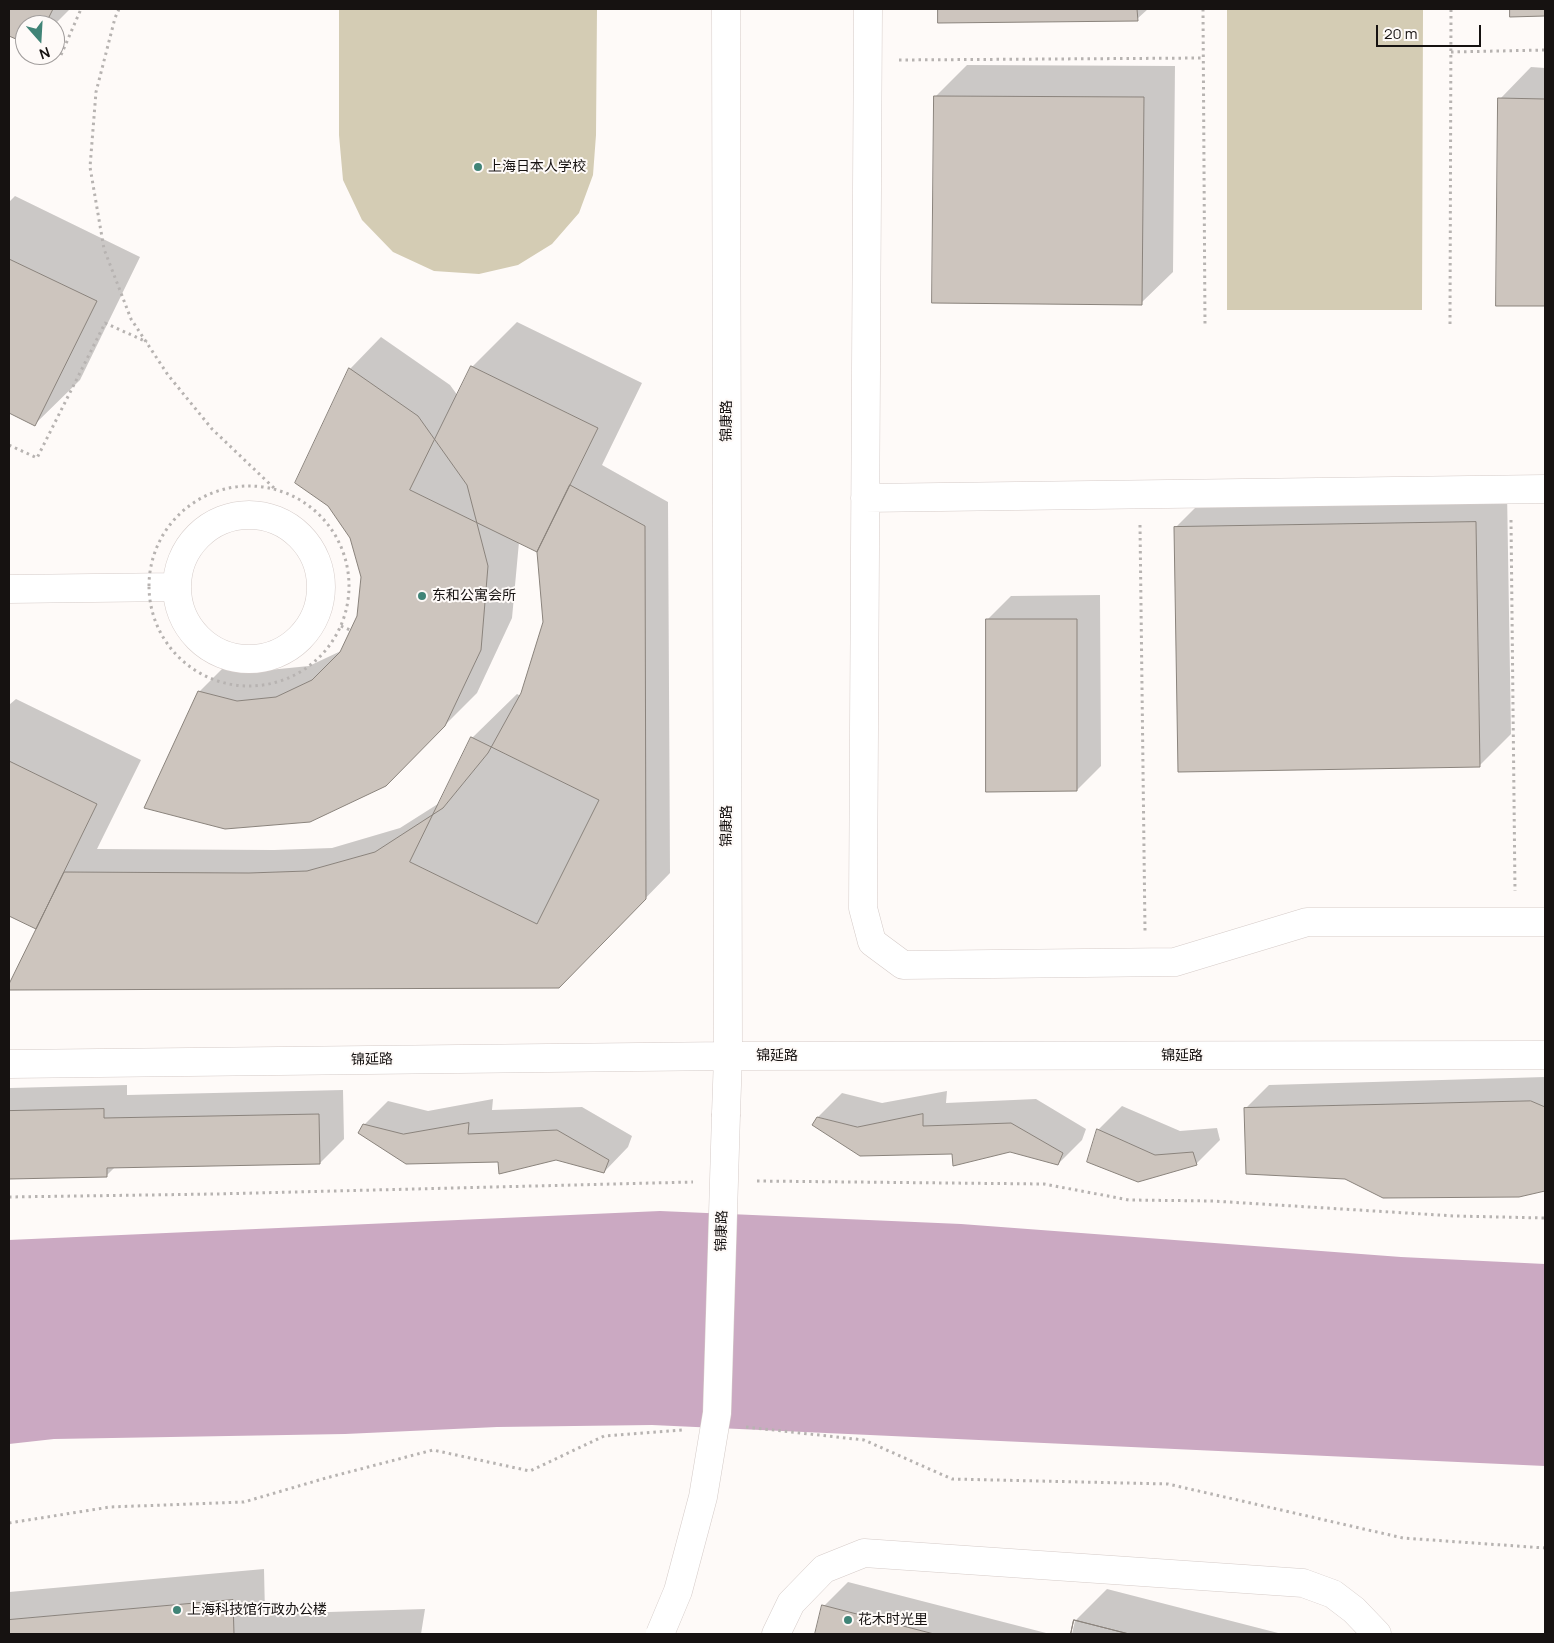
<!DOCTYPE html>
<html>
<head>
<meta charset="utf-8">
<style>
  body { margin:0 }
  #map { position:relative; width:1554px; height:1643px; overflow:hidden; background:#fefaf8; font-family:Manrope,sans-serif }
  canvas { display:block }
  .frame { position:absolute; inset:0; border:10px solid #161211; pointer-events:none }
  .north { position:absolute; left:15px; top:15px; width:50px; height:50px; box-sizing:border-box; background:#fefaf8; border:1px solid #a19d9c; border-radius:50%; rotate:161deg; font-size:14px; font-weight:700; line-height:20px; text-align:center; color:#161211 }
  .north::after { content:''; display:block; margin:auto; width:18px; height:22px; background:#408477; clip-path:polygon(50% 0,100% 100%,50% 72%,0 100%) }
  .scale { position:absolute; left:1376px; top:25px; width:105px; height:22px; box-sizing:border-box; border:2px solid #161211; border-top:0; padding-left:6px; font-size:15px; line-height:18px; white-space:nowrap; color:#161211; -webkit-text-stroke:4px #fefaf8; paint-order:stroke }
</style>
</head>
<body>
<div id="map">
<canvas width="1554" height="1643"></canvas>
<div class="frame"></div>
<div class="north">N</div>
<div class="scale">20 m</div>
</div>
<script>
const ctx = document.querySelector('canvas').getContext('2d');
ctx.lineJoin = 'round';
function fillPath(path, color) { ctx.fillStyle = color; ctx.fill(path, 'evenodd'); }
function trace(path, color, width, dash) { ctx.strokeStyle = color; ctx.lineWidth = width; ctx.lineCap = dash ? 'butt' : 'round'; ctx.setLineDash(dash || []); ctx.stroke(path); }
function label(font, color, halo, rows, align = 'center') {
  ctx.font = font + ' Manrope,"Noto Sans SC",sans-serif'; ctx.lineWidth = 4; ctx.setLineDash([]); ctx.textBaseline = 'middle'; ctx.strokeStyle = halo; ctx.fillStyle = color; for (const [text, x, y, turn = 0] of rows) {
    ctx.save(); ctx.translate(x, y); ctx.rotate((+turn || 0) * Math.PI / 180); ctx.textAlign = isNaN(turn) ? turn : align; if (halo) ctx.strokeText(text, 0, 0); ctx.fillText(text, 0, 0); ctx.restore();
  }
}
fillPath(new Path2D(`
  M339,9H597L596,135L593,175L579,213L552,244L518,265L479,274L434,271L393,252L362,220L343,180L339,135Z
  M1227,9H1423L1422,310H1227Z`), '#d4ccb4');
fillPath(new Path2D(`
  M660,1211L961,1224L1401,1257L1545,1264V1466L652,1425L497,1427L345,1434L54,1439L9,1444V1240Z`), '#cba9c2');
fillPath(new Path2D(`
  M9,9H70L54,25H25V42L9,34Z
  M939,9H1148L1137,19L939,21Z
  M967,65L1175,66L1173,272L1141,303L935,97Z
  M1531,67L1545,68V305L1497,304L1500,99Z
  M15,196L140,257L80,380L35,424L9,412V202Z
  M517,322L642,383L602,465L668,502L670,873L559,987L9,989L37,928L9,914V705L16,699L141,760L97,849L274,850L332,848L400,828L441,802L472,738L517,694L521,696L544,622L538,552L519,542L512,618L477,693L385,785L145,807L200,691L231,660L269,670L309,666L343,650L358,616L362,576L350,369L381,337L450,385L458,396L472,367Z
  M1507,491L1511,734L1479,766L1176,527L1207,496Z
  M1100,595L1101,766L1077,790L987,620L1011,596Z
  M1545,1077V1190L1519,1196L1245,1109L1269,1085Z
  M127,1085V1095L343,1090L344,1139L320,1163L115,1167L106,1176L9,1178V1088Z
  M947,1091L946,1103L1036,1099L1086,1129L1082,1140L1058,1164L1010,1151L953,1153L818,1117L842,1093L882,1103Z
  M493,1099L492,1110L582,1107L632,1136L628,1147L604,1172L556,1158L499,1161L364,1125L388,1101L428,1111Z
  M1122,1106L1180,1131L1217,1128L1220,1140L1196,1164L1138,1181L1098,1130Z
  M264,1569L265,1614L425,1609L421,1634H9V1592Z
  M848,1582L1050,1634H816L824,1606Z
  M1107,1589L1282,1634H1072L1075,1621Z`), '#0003');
const building = new Path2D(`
  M9,9H53L45,25H25V43L9,36Z
  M938,9H1137L1138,21L938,23Z
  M1510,9H1545V16L1510,17Z
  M934,96L1144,97L1142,305L932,303Z
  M1498,98L1545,99V306H1496Z
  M9,259L97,301L35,426L9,413Z
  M471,366L598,428L537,552L410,490Z
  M349,368L418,416L467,485L488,566L481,650L445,726L386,786L310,822L225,829L144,808L198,691L237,701L276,697L312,680L340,652L357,616L361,577L350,538L328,506L295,483Z
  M570,485L645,526L646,899L559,988L9,990V984L64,872L249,873L307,871L375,852L443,808L488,753L521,693L543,622L537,552Z
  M1476,522L1480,767L1178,772L1174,527Z
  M986,619H1077V791L986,792Z
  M471,737L599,800L537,924L410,862Z
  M9,761L97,804L36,929L9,916Z
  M1531,1101L1545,1107V1191L1519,1197L1383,1198L1345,1179L1246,1174L1244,1108Z
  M104,1109V1118L319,1114L320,1164L107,1168V1177L9,1179V1111Z
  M923,1114V1126L1011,1123L1063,1153L1058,1165L1010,1152L953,1166L952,1154L860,1156L812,1125L817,1117L857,1127Z
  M469,1123L468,1134L557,1130L609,1160L604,1173L556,1160L499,1174L498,1162L406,1164L358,1133L363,1124L403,1134Z
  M1097,1129L1155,1155L1193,1152L1197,1165L1138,1182L1087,1162Z
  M233,1600L234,1634H9V1620Z
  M822,1605L934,1634H815Z
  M1074,1620L1129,1634H1071Z
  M1074,1620L1129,1634H1071Z`);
fillPath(building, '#cdc5be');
trace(building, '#8a837c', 1);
const minor = new Path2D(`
  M868,9L863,908L872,942L903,965L1175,962L1307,922H1545
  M865,498L1545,489
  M177 587a72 72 0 1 1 144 0a72 72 0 1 1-144 0Z
  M9,589L177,587
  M9,1064L728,1056L1545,1055
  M726,1114L728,1056L726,9
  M776,1634L791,1603L824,1569L864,1553L1303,1583L1333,1594L1354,1610L1377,1634`);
trace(minor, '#d5cbc8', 29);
trace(new Path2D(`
  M119,9L115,18L96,92L90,167L104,249L131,319L168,375L212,429L274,488
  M1203,9L1205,327
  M1451,52L1545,50
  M61,55L81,9
  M899,60L1203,58
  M1450,324L1451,9
  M9,445L37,458L105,323L147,342
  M1511,520L1515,891
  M1140,525L1145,931
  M341,626L350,630
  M757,1181L1044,1184L1129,1200L1212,1201L1455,1216L1545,1218
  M9,1197L215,1194L693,1182
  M746,1427L864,1440L952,1479L1168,1484L1403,1538L1545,1548
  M9,1523L110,1507L244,1502L326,1478L433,1450L530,1471L604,1436L682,1430`), '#b7b3b1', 3, [2.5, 4]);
trace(minor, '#fff', 28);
const minorBridge = new Path2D(`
  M660,1634L678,1591L703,1497L717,1413L726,1114`);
trace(minorBridge, '#d5cbc8', 29, []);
trace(new Path2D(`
  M149 586a100 100 0 1 1 200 0a100 100 0 1 1-200 0Z`), '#b7b3b1', 3, [2.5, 4]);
trace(minorBridge, '#fff', 28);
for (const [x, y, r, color] of [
  [478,167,5,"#408477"],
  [422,596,5,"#408477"],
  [177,1610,5,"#408477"],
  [848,1620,5,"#408477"]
]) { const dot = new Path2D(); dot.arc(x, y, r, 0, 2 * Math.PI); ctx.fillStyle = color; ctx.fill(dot); trace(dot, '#fefaf8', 2); }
label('14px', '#161211', '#fefaf8', [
  ["上海日本人学校",488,167],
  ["东和公寓会所",432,596],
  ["上海科技馆行政办公楼",187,1610],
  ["花木时光里",858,1620]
], 'left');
label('14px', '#161211', '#fefaf8', [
  ["锦康路",727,421,-90],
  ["锦康路",727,826,-90],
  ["锦延路",777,1056],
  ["锦延路",1182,1056],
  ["锦延路",372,1060,-1],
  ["锦康路",722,1231,-88]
]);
</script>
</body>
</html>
